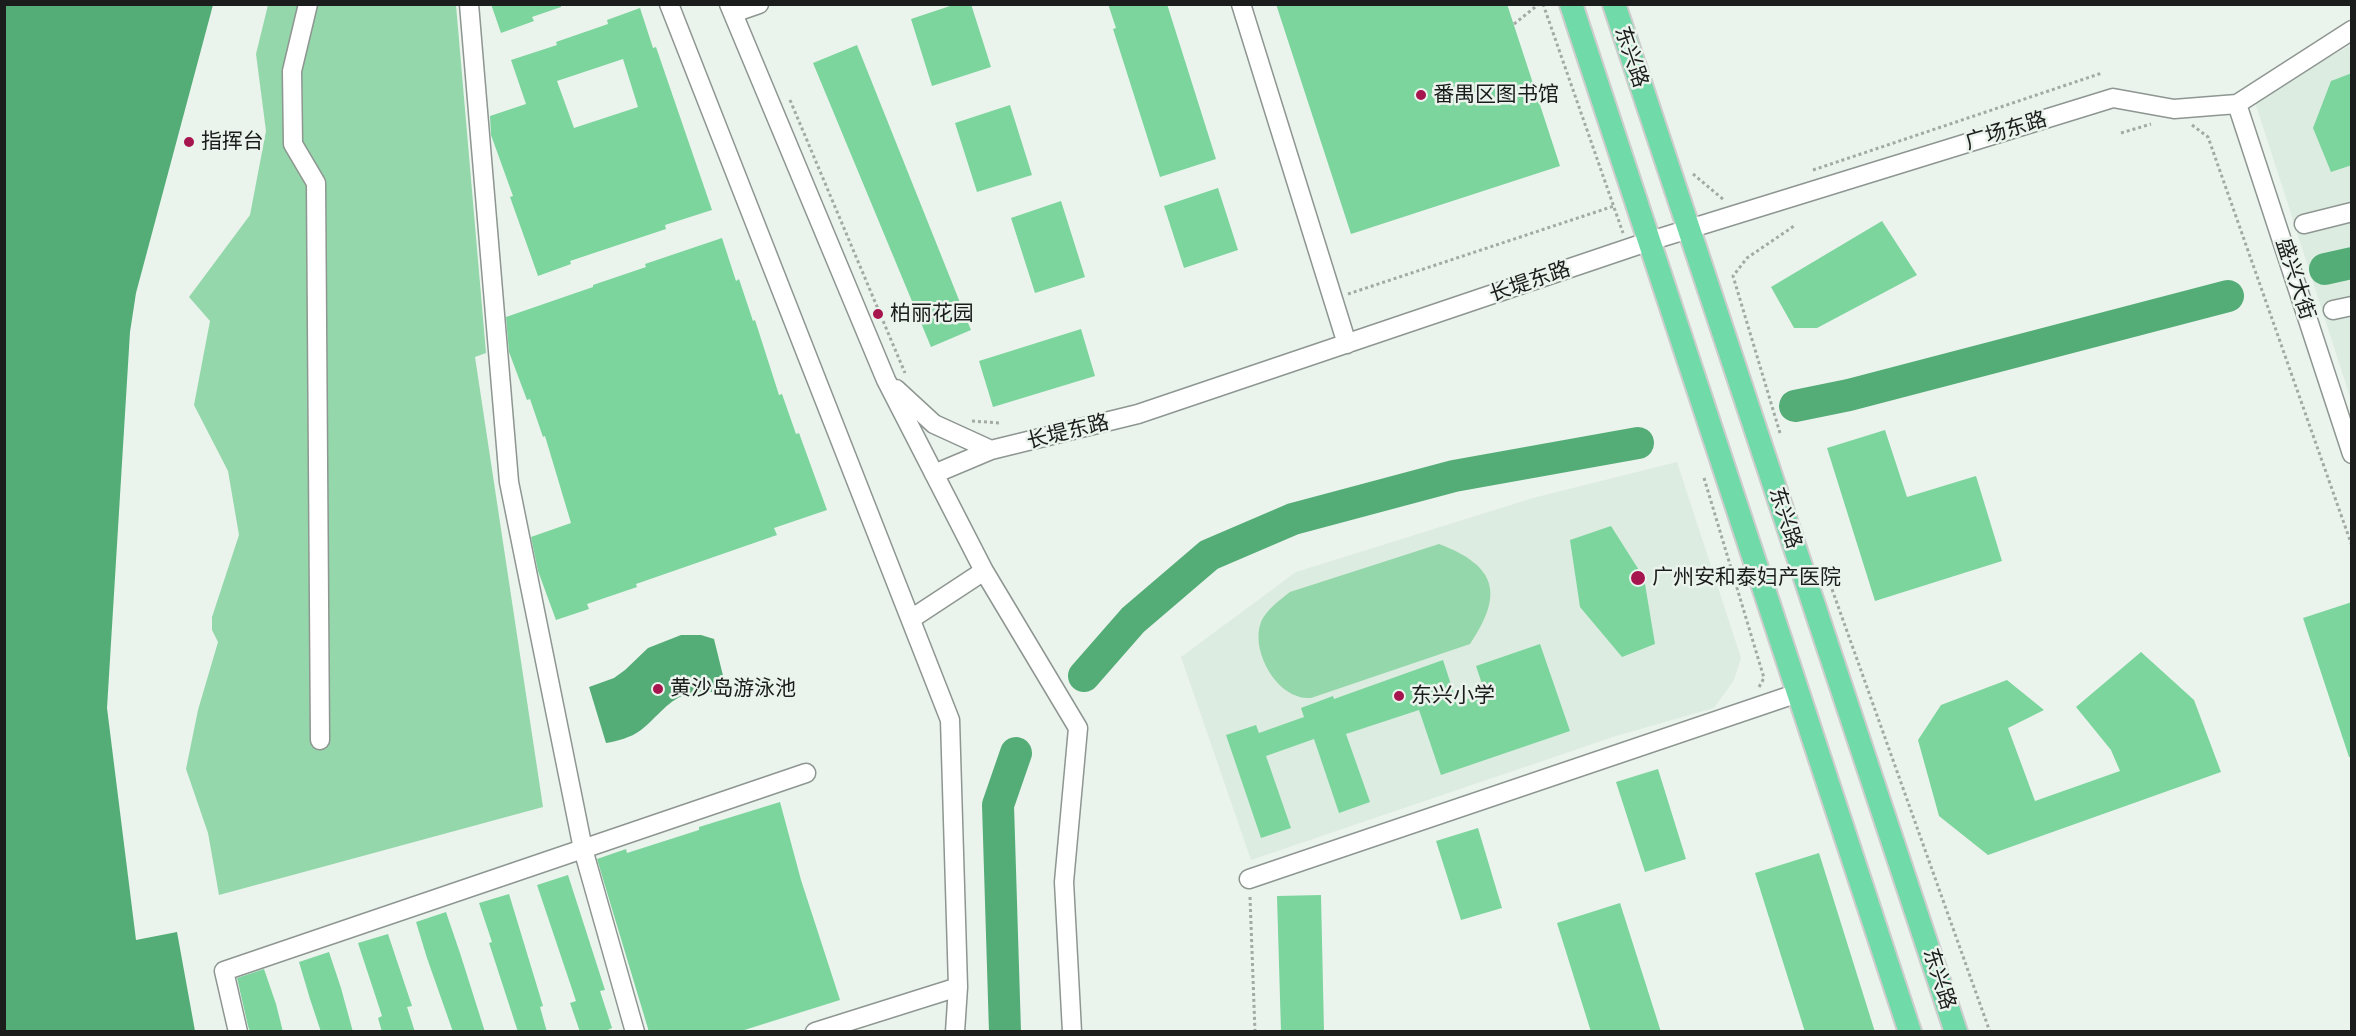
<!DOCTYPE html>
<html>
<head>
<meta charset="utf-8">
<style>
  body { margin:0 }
  #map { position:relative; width:2356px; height:1036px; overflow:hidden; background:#ebf3ed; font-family:Cabin,sans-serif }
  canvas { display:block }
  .frame { position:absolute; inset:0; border:6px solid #1a1d1b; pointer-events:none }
</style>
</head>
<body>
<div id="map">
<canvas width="2356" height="1036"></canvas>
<div class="frame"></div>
</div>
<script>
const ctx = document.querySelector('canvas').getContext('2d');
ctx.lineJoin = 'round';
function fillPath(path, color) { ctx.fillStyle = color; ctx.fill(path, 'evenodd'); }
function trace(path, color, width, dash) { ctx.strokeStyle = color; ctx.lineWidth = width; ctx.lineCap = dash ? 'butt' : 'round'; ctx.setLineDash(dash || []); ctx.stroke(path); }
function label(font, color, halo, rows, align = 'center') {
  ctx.font = font + ' Cabin,"Noto Sans SC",sans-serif'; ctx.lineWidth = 5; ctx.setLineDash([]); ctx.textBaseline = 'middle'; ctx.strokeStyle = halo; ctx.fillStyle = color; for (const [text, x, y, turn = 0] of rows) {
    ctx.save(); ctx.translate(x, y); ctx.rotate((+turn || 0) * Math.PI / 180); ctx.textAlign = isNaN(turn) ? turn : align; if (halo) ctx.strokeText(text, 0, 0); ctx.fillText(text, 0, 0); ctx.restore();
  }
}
fillPath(new Path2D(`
  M2351,45V400L2254,99Z
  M1677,462L1741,658L1734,680L1714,708L1616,736L1251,860L1181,657L1296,572L1533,498Z`), '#dcece1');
fillPath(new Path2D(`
  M268,5H456L486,353L475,357L543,807L219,895L208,833L186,769L198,710L218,642L212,630V617L239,535L228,471L194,405L210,321L189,297L250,215L266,131L256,54Z
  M1439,544C1497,566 1504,594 1470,644L1311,698C1307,698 1301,698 1297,696C1272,688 1251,648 1261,622C1266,610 1280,600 1290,592Z`), '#94d7aa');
fillPath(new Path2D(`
  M5,4L213,5L136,293L130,332L107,708L136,940L177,932L195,1031H5Z
  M681,635H701L714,639L727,692C715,693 702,690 690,693C668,699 658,717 641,730C630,738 618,741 606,743L589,687L614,678L625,670L648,648Z`), '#54ad77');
trace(new Path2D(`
  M2325,269L2352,263
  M1795,406L1849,395L2228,296
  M1084,676L1133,620L1209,555L1293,519L1454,476L1638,443
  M1005,1032L998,805L1016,753`), '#54ad77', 32);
fillPath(new Path2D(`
  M491,4H561V7L532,17L534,21L501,33Z
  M956,4H971L991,67L932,86L911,19Z
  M1108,4H1167L1216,159L1160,177L1113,29L1116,28Z
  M1276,4H1507L1560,166L1351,234Z
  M640,8L653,48L656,47L712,210L665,225L666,229L570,261L571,264L538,276L510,197L513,196L491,135L490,116L526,104L511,60L557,45L556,42L608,24L607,20ZM623,59L638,107L574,128L557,81Z
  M857,45L971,330L931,347L813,63Z
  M2352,73V165L2331,172L2313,128L2331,81Z
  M1010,105L1032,175L977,192L955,123Z
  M1218,188L1238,250L1184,268L1164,206Z
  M1061,201L1085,277L1035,293L1011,218Z
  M1882,221L1917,275L1817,328H1794L1771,287Z
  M722,238L736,281L739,279L753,321L755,320L779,395L782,394L796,434L799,433L827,510L774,528L777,535L636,584L637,587L587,604L589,609L556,620L538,571L531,537L571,523L545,436L543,437L530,399L527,400L509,352L506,317L593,287V285L646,267L645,264Z
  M1081,329L1095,376L993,407L979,361Z
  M1885,430L1907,497L1976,476L2002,561L1875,601L1827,448Z
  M1611,526L1644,578L1655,644L1622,657L1580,607L1570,540Z
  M2352,602V757H2349L2303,618Z
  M1540,644L1570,731L1441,775L1419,710L1346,734L1370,802L1339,813L1314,739L1266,756L1291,828L1261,838L1226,735L1256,725L1259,733L1304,717L1301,708L1333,696L1334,699L1443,660L1457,703L1485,693L1476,666Z
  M2141,652L2194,700L2221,772L1988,855L1939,816L1918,740L1941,705L2007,680L2044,710L2008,728L2035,801L2120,771L2111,750L2076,707Z
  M1658,769L1686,859L1645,872L1616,782Z
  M780,802L801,880L840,1000L738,1032H649L597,859L626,849L627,853L699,830V827Z
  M1478,828L1502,908L1461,920L1436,841Z
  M1819,853L1875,1032H1805L1755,873Z
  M568,875L605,990L600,991L612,1028L603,1032H580L570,1003L576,1001L537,885Z
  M509,894L543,1006L540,1007L547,1032H518L489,943L492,942L479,903Z
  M1321,895L1324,1032H1281L1277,896Z
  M1620,903L1661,1032H1591L1557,923Z
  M446,912L460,953L485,1032H453L427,958L416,922Z
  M388,934L412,1006L407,1007L415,1032H382L378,1018L382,1016L358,943Z
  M329,952L341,988L353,1032H321L310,999L299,962Z
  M264,969L276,1004L283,1032H250L248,1026L237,978Z`), '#7cd59d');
const minor = new Path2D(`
  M308,4L292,71L293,144L316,183L320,740
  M469,4L509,482L583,849L635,1032
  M669,4L950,720L958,987L955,1032
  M729,4L886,380L984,571L1078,728L1064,882L1072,1032
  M1241,4L1347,344
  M733,13L759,4
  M2237,104L2352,454
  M2304,224L2352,212
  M2333,310L2352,306
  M896,389L934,424L991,450
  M934,474L991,450L1138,414L1650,241L2113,98L2174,109L2237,104L2352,30
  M911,619L984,571
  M1249,879L1798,693
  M238,1032L224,971L806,773
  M815,1032L958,987`);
const major = new Path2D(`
  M1571,4L1910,1032
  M1614,4L1956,1032`);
trace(minor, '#8e9691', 21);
trace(major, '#cdcdcd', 26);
trace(new Path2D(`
  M1543,4L1623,233
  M1514,24L1539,4
  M790,100L905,373
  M2192,125L2208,137L2352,546
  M2121,133L2151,124
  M1813,170L2102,73
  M1693,174L1724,200
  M1348,294L1614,206
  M972,421L1000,423
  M1780,433L1733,276L1747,258L1794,226
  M1704,478L1764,678L1759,687
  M1828,578L1990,1032
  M1250,897L1255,1032`), '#a3a9a5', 3, [3, 3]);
trace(minor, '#fff', 18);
trace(major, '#71daa9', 22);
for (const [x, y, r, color] of [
  [1421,95,6,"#a7154f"],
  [189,142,6,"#a7154f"],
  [878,314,6,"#a7154f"],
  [1638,578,8,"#a7154f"],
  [658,689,6,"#a7154f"],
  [1399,696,6,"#a7154f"]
]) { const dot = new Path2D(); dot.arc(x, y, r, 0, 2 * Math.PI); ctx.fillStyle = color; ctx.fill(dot); trace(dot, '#ebf3ed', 2); }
label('21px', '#1a1d1b', '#ebf3ed', [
  ["东兴路",1631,57,71],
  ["广场东路",2006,131,-17],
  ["盛兴大街",2295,279,72],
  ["长堤东路",1530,282,-19],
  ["长堤东路",1068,432,-14],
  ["东兴路",1785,518,72],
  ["东兴路",1939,979,72]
]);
label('21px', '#1a1d1b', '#ebf3ed', [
  ["番禺区图书馆",1433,95],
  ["指挥台",201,142],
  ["柏丽花园",890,314],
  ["广州安和泰妇产医院",1652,578],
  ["黄沙岛游泳池",670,689],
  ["东兴小学",1411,696]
], 'left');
</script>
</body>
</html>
